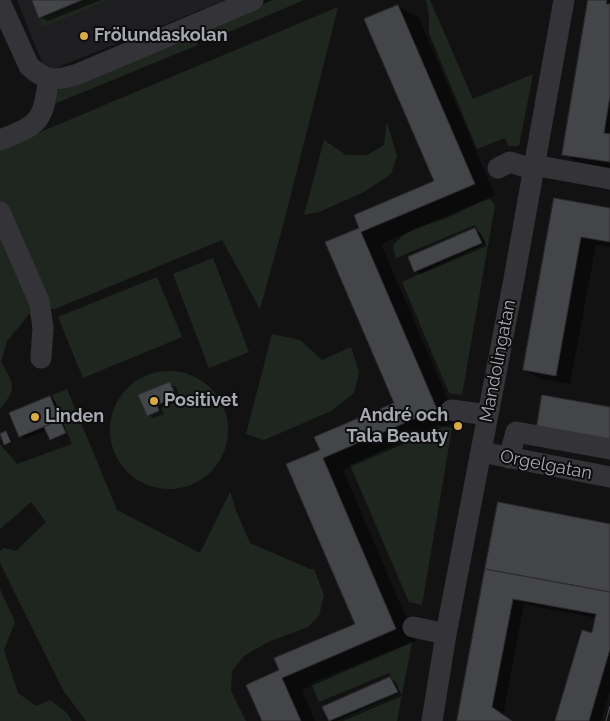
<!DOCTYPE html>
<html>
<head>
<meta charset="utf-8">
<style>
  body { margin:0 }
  canvas { display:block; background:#121213 }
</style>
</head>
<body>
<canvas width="610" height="721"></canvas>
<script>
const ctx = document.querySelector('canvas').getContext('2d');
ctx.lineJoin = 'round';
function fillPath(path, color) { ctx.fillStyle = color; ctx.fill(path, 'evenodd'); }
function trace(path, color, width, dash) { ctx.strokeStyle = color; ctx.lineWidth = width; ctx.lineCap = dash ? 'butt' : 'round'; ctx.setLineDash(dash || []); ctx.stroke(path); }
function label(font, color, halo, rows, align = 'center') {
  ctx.font = font + ' Raleway,sans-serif'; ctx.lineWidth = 4; ctx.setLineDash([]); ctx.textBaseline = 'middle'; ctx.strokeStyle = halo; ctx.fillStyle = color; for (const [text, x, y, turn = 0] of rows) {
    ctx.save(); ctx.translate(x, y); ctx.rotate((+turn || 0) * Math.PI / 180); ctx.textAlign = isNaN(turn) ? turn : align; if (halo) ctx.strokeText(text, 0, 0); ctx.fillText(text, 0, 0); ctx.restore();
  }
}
fillPath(new Path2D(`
  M17,0H225L46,72Z`), '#1e1e20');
fillPath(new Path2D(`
  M89,0H109L43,27L40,20Z
  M273,0H304L215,38H206L201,30Z
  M426,0H430L473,99L533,74L519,146H508L505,138L477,149L429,33V14Z
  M338,7L285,218L260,309L222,240L55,309L29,307L30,313L7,341L1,362C14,385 18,387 0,409V149Z
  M194,33L198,45L54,104L53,101L59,89Z
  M387,122L397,156L391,174L364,192L319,212L304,215L324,140L346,155H367L384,145Z
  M490,199L495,205L462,395L449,393L402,282L485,244L475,225L396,258L393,246C406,227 432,225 451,216C465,210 476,203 490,199Z
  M213,258L249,352L209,368L173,274Z
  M157,277L182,337L83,378L58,317Z
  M272,334L300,340L322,360L351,347L359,372L354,393L331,411L264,440L246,434Z
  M110 430a59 59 0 1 1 118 0a59 59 0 1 1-118 0Z
  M67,389L117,510L200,553L230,492L237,513L250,543L310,569H314L324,595L319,616L308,627L268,642L244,656L232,671L231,691L246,721H86L63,690L0,563V551L4,548L16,551L46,522L31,502L0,529V444L17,464L72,444L52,395Z
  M437,425L452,428L422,605L409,602L350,465Z
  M0,589L15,622L4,650L18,693L36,706L50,700L66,712L72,721H0Z
  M412,642L397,721H336L399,693L389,673L319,702L311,683Z`), '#1f2620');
fillPath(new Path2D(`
  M33,0H101L48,21L40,17Z
  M589,0H610V168L578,162L564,154Z
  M398,6L419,18L495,195L381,244L457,421L343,470L416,641L302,690L315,721H263L281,671L356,625L321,451L396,403L327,243L361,228L435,181Z
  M555,199L610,209V247L596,245L570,384L539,378L524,370Z
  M475,230L481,233L487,246L421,274L415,271Z
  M170,384L176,387L181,400L161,408L164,414L153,418L148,415Z
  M50,398L55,401L65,423L63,424L67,434L53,440L51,439L47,430L25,439L20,436Z
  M6,432L9,434L13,443L7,445L5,444Z
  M499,504L610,525V691L601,721H556L593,634L596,618L524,604L503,715L512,721H458Z
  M390,679L396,682L402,696L343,721H331L324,707Z`), '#0007');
const building = new Path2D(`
  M32,0H82L39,18Z
  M588,0H607L606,4H610V96L604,133L610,134V162L562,155Z
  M398,5L475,184L361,232L437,409L323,458L396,629L282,678L301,721H262L246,685L279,670L274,658L355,624L286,464L320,450L314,437L394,403L325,242L359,228L354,215L434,181L364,19Z
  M554,198L610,208V242L581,237L556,376L523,370Z
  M475,228L482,243L414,272L408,257Z
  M170,382L176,397L157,405L159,411L147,416L138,395Z
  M542,395L610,407V440L537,426Z
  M50,396L60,420L19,437L9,413Z
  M60,420L66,433L50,440L44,427Z
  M6,431L11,442L4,445L0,434Z
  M498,502L610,524V592L485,569Z
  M485,569L610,592V649L589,721H555L582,630L592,633L596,614L513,599L492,707L512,721H457Z
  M390,677L398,692L329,721L322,707Z`);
fillPath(building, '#444548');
trace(building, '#2d2c2f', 1);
trace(new Path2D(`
  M0,2L29,66C46,82 57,81 78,74L253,0
  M0,140C41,124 42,122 49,79
  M533,165L610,179
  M498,168L510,162L532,169
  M0,212L39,301L43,328L41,358
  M451,410L488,415
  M481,452L610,477
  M509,458L516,432L610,449
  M413,627L446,634
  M432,721L446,634L514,279L564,0`), '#343438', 21);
trace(new Path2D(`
  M606,721L610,706`), '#4d4e53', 1);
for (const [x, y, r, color] of [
  [84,36,5,"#d9aa45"],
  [154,401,5,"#d9aa45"],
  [35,417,5,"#d9aa45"],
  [458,426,5,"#d9aa45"]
]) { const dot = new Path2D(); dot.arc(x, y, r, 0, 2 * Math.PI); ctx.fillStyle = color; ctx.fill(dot); trace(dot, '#0d0d0e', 2); }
label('bold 18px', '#a6a9b2', '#0d0d0e', [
  ["Frölundaskolan",94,36],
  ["Positivet",164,401],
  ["André och",448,416,"right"],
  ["Tala Beauty",448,437,"right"],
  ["Linden",45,417]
], 'left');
label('18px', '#a6a9b2', '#0d0d0e', [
  ["Mandolingatan",498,361,-79],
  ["Orgelgatan",546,465,11]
]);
</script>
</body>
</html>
